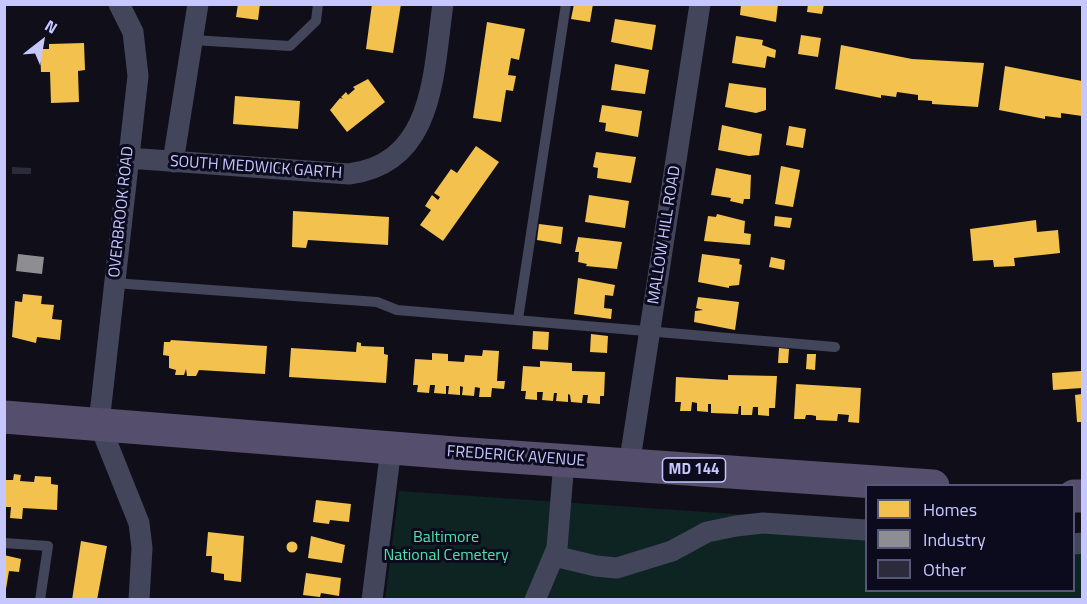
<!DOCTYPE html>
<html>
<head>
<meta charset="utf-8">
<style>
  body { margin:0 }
  #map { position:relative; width:1087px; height:604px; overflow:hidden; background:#100f19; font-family:"Titillium Web",sans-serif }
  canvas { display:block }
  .frame { position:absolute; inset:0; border:6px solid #c6c7ff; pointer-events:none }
  .legend { position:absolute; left:865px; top:484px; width:210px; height:108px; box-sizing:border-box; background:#0c0b1d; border:2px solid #565677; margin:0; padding:8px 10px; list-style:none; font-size:18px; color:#c6c7ff }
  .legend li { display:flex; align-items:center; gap:12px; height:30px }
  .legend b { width:30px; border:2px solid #565677 }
  .north { position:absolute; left:12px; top:12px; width:60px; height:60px; -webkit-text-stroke:4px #0c0b1d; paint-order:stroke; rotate:31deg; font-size:16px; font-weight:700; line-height:24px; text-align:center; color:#c6c7ff }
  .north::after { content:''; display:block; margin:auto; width:21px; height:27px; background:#c6c7ff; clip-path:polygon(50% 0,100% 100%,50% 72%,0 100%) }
</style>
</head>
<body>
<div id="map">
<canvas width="1087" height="604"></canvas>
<div class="frame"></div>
<ul class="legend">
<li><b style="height:16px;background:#f2c14e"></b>Homes</li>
<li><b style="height:16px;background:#8d8d92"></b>Industry</li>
<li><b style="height:16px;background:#2c2b3c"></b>Other</li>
</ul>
<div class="north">N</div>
</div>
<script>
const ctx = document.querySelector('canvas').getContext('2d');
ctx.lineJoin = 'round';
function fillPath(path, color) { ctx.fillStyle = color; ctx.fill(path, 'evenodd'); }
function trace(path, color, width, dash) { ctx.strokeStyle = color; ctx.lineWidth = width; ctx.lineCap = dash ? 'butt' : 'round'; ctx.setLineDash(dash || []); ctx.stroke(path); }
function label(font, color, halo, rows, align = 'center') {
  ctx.font = font + ' "Titillium Web",sans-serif'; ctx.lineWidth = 6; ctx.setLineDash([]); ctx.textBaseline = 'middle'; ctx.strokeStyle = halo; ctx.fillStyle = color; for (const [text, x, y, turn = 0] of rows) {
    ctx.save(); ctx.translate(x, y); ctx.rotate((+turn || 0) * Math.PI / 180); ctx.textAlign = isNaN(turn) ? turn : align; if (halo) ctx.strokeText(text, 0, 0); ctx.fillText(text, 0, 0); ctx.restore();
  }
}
fillPath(new Path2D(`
  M399,491L866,523V590H1074V534H1082V599L385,600Z`), '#0e2422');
fillPath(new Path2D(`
  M238,4H260L258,20L236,17Z
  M372,4H401L393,53L366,49Z
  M574,4H593L590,22L571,19Z
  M741,4H778L776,22L740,15Z
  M808,4H824L822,14L807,12Z
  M615,19L656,25L652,50L611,42Z
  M487,22L525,29L519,60L511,58L508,75L516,76L513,91L506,90L501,122L473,118Z
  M801,35L821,38L818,57L798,54Z
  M736,36L763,40L762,45L776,50L775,58L767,56L765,68L732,63Z
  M84,43L85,70L78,71L79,102L51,103L50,72H41L40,49H49V44Z
  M841,45L912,59L984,63L978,107L932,104V101L918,100V95L897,92L896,97L881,95V98L835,89Z
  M615,64L649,70L645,94L611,90Z
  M1005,66L1082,81V116L1061,113V118L1045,116V119L999,110Z
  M368,79L385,102L347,132L330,110L340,98L343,99L341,97L346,92L348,95L355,89L353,87Z
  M729,83L766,88V110L756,113L725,107Z
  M235,96L300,101L298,129L233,124Z
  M602,105L642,111L638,137L605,131L606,123L599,122Z
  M722,125L762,134L759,155L749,156L718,150Z
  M789,126L806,129L803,148L786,145Z
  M476,146L499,162L443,241L420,225L431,210L425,206L432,195L438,200L440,197L434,193L451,169L457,173Z
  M596,152L636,157L631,183L597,178L598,168L593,167Z
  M781,166L800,170L793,207L775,204Z
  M716,168L751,175L750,199H744L743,204L730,201L731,198L711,195Z
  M589,195L629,201L625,228L585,222Z
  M293,211L389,217L388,245L308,240L306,248L292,247Z
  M717,214L745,221L744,233L751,234L750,245L704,241L708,216L716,217Z
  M775,216L792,218L790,228L774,226Z
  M1036,220L1037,232L1058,230L1060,253L1014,258L1015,266L994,267L993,260L973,261L970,229Z
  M539,224L563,227L561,244L537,240Z
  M578,237L622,242L617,269L586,266L587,264L578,262L579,252H575Z
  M702,254L740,259L739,264L742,265L739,285L729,286V288L698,282Z
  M771,257L785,260L784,270L769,267Z
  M578,278L615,285L613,296L605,295L604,308L612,309L611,319L574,314Z
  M23,294L42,296L41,304L54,305L52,319L62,320L60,340L37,337L36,343L12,337L15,301L22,302Z
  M698,297L739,302L735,330L694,322L695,311L703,310L696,308Z
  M533,331L549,332L548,350L532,349Z
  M591,334L608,336L607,353L590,352Z
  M171,340L267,346L265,374L199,370L196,376H187L186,369L184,375H175L176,370L169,368V356L163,355L164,342H170Z
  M357,342L361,343V346L384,347V354L388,355L386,383L289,377L291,348L356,352Z
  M779,348L789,349L788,363H778Z
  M483,350L499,351L497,381H505L504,389L492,388L491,397H479L480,388L475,387L474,396L462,395L463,387L460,386V395L448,394L449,386H446V394L434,393L435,385H430L429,393L417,392L418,385H413L415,359L432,360V353L448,354V361L464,362L465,355L482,356Z
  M807,354H816L815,370L806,369Z
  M540,361L572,363V371L605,372L604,396H600V404L587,403L588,395H583L582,403L571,402L570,395L568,394V402L556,401L557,393H554L553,401L542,400L543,392H537V400L525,399L526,391H521L523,366L540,367Z
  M1081,371L1082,388L1053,390L1052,373Z
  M728,375L777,376L775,408H769V416L758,415V407H753L752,415H741V406H739L738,414L711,413V404H708V412L697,411V403L692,402L691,411H680L681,402H675L676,377L728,380Z
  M796,384L861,388L859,423L848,422L849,415L838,414L837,421L816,420V416L811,415H806L805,419H794Z
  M1082,394V422H1077L1075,395Z
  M14,474L21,475L20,481L34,482L35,476L51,477V484L58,485L57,510L23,508L22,519L10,518L11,507H4V480H13Z
  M316,500L351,504L349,522L330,520L329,524L313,522Z
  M208,532L244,536L241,582L224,580V574L211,572L212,556H206Z
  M311,536L345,545L342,563L308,558Z
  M81,541L107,546L97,600H72Z
  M286.5 547a5.5 5.5 0 1 1 11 0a5.5 5.5 0 1 1-11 0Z
  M4,555L21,559L19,572L9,571L6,589Z
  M306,573L341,578L339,596L321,593L320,597L303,595Z`), '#f2c14e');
fillPath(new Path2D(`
  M18,254L44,257L42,274L16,271Z`), '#8d8d92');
fillPath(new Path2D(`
  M12,167L31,168V174H12Z`), '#2c2b3c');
trace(new Path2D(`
  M193,40L290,46L316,21L318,4
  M114,283L377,302L397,310L835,347
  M518,319L566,4
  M4,543L48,546L40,600`), '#43455a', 10);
trace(new Path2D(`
  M119,4L133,32L138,76L99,423L139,523L142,548L139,600
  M128,158L349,174C435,163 433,73 443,4
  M173,162L198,4
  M629,466L700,4
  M1074,544L1082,543
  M554,556L596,566L617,568L672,551L707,532L736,526L763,523L866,530
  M372,600L391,448
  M535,600L557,548L564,461`), '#43455a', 21);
trace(new Path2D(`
  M4,417L455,453L933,486
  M1074,496H1082`), '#564e6d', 33);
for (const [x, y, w] of [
  [694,470,63]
]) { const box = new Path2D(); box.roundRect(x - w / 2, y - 12, w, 24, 4.5); ctx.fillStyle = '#0c0b1d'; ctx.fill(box); trace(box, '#c6c7ff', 1.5); }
label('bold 15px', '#c6c7ff', null, [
  ["MD 144",694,470]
]);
label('16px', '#c6c7ff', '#0c0b1d', [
  ["SOUTH MEDWICK GARTH",256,168,4],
  ["OVERBROOK ROAD",122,212,-84],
  ["MALLOW HILL ROAD",665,235,-81],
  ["FREDERICK AVENUE",516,457,4]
]);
label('16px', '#51e1aa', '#0c0b1d', [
  ["Baltimore",446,538],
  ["National Cemetery",446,556]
]);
</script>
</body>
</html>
